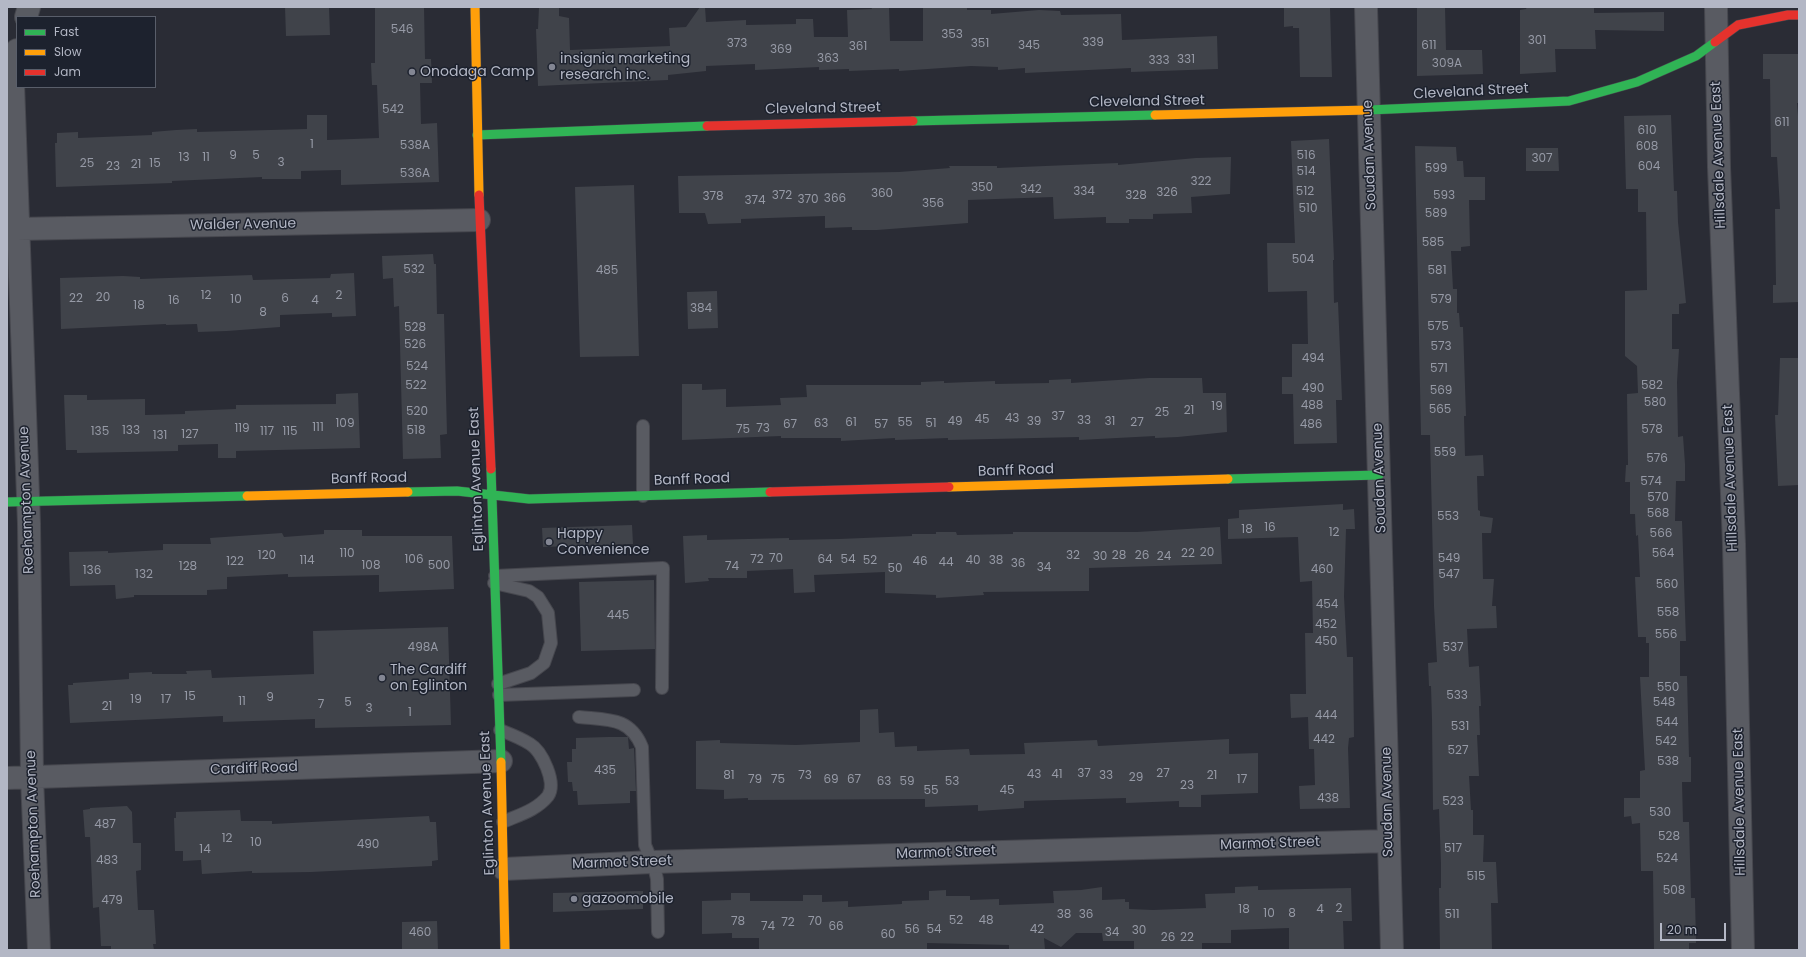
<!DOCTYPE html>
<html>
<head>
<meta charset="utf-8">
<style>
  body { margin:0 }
  #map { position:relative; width:1806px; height:957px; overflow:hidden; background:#2a2c35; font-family:Poppins,sans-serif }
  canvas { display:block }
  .frame { position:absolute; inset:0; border:8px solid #b3b7c5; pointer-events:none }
  .legend { position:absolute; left:16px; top:16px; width:140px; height:72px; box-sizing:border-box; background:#1d222e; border:1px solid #595e6a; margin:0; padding:5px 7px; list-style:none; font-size:12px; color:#b3b7c5 }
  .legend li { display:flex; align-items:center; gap:8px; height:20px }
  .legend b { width:20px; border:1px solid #595e6a }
  .scale { position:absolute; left:1660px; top:923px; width:66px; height:18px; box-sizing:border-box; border:2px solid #b3b7c5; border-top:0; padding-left:5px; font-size:12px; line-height:14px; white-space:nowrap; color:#b3b7c5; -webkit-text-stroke:3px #1d222e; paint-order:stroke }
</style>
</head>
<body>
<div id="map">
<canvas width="1806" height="957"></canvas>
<div class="frame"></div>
<ul class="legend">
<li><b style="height:5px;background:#30b455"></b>Fast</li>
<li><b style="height:5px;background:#ff9f0a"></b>Slow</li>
<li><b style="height:5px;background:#e5322d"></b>Jam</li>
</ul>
<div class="scale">20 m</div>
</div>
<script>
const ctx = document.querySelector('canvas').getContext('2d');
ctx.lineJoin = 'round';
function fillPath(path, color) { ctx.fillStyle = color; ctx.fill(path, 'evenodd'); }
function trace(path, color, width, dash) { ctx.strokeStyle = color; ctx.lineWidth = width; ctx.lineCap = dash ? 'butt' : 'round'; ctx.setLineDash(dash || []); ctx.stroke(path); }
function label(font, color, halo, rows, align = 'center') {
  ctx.font = font + ' Poppins,sans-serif'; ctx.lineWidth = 3; ctx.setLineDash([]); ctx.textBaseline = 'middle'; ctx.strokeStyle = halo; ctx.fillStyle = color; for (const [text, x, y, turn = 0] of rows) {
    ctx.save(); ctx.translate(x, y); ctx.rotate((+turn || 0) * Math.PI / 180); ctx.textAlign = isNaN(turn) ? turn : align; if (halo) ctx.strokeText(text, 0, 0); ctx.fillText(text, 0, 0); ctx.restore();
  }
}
fillPath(new Path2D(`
  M285,7H329L330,35L286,36Z
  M375,7H424L425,59H431L432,83H420L421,124L437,123L439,182L341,185V170L301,171V179H262V177L172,181V183L56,187L55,143H57V133L78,132V138L152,135V132L176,130L197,129V132L307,129V115H327V140L379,138L377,85H372L371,63H375Z
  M539,7H559V16L569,18L570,50L670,46L669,28L686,27L700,7H705L706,22L746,20V25L796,24V19H813L814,37H848L847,10L872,9L871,7H889L890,41H923V7H967V10H991V14L1039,10L1060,11L1061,15L1121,14L1122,40L1217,36L1218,69L1131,72V68L1025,73V68L998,70V67L971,66L899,71V69L849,71V69L819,70V67L755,70V64L706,66V71L668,75V80L538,86L536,29H538Z
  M1284,7H1330L1332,77H1300L1299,28H1293V26L1284,27Z
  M1445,7L1446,50H1482L1483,74L1417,76V8Z
  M1527,7H1594V13L1664,12V31L1595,30L1596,49H1555L1556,72L1520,74V10L1526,9Z
  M1763,54H1799V103H1797L1799,128V302L1773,303V285H1776L1775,209H1780L1777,157H1771L1770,79H1763Z
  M1671,115L1674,191H1677L1678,222L1686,303L1679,304V314H1672V349H1679L1677,382L1678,437L1683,436L1685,464V481H1676L1675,521H1682L1686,641H1680V676H1687L1689,757H1691V782H1682L1683,822H1689L1691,898H1695L1696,943H1689V950H1654L1653,871H1641L1640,823L1632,824L1631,816L1624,817V798H1640V771L1645,770L1640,677H1649V643H1646V637H1638L1635,577H1640L1638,535L1636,536L1635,514H1630V482H1625L1626,465H1628L1627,394L1638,393L1637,366L1625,356V291L1647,290L1646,212H1638V189H1626L1624,116Z
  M1329,139L1334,260H1333L1334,303L1338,302L1342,400H1336L1337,443L1294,444L1293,394H1282V377H1292V344H1308L1307,291L1268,292L1267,243H1295L1291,141Z
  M1415,146L1456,147L1457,161H1463L1464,177H1485V200H1469L1470,246L1461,247V251H1451L1453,289H1457V313H1459L1460,327H1463L1466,416H1464L1465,456L1483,455L1484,476H1477L1478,510L1480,511V516L1493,518L1491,533H1482L1483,579H1494L1492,606H1496L1497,628L1467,629L1469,667L1479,666L1481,706H1479L1480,735H1477L1479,776H1469L1471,810H1473V835H1484L1483,862H1496L1498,903H1491L1492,950H1440L1439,888H1441V864L1439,809L1433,810L1432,719L1431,686H1429L1428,663L1437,662L1434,606L1430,435H1421Z
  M1526,148H1558L1559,171H1526Z
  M1231,157L1230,194L1191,197L1192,213L1153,214V219H1129V223H1106V217L1054,219L1053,197L968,200V223L877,230H852V227L825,228V216L741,219V223L708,224L705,213H679L678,176L899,172L950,168L949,166H997V168L1118,163V165L1196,158Z
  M634,185L639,356L580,357L575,187Z
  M433,254L434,264H436L437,314H444L447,434L440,435L441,458L403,459L399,306L394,307L393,278L383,279L382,256Z
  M354,273L356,316L332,317V313L280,315V327L227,331L198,332L197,324L166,325V324L61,329L60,278L123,276L140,277V279L252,275L253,280L330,278L331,274Z
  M717,291L718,328L688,329L687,292Z
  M1780,358H1799V485L1778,486L1775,415H1778Z
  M1149,378H1202L1203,393H1226L1227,432L1178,437L1155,438V436L1079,440V437L948,440V438L895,440V438L841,441V438H781V436L682,440V384H702V390L726,389V407L781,405L780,398L807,397L806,385H921V382L944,381V383L995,381V384L1049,383V380L1071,379V383Z
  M358,393L360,448L236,451V458H218V444L178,445V451L77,453V450H66L64,395H87V400L145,399V415L185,414V411L236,409V405L336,404V394Z
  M1343,504V510L1354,509L1355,529H1346L1344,596L1347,657H1353L1354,737L1349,738L1348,748L1350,808L1300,809L1299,786L1315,785L1314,749H1309L1308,717L1291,718L1290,694H1306L1305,633H1313L1312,581L1300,582L1298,537L1228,539V519L1239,518V510Z
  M632,525L633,544L543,547L542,528Z
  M1220,527L1222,564L1089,568V591L983,592L984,595L936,598V595L885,593V572L814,575L815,592L794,593L793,569L747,571V578H708L709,581L685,583L683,536L707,535V540L789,538V540L839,539L912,536V534H936V532H956L957,535L1013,534V532H1137Z
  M324,530H362V536H452L454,589L379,592V575L288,577V574L227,577V589L207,590V595H134V597L116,599L115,585L70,586L69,552L108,551V553L163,550V544H211L210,538L282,533L284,537L324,534Z
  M654,580L655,649L581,651L579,582Z
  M448,627L451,725L315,728V719L223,722V716L70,723L68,685H73V683L129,679V673L152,672V674H187L186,671L211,670L212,678L314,674L313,631Z
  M878,709L879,733L894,732L895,747L917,746V751L969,749L970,755L1025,754L1024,743L1097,740L1098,746L1229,739V754L1258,753V793L1201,795V807H1179V801L1126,803V798L1024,801V808L978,811V805L925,807V799L748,800V798L724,799V790L696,789V741L720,740V743L796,745L860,742V710Z
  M608,737H628L629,749L634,748L636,791H630V803L578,805L577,791H573L572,782H568L567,762H572V749H576V738Z
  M127,806L132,812L133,843H141V870L136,871L138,910H154L156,944H153L154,950H111V946H101L99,907L93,908L90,837H85L83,810L90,809V808Z
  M240,810L241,821H272V824L429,816L430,822H436L438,860L432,861V866L311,872L252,873V871L202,874L201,860L183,861V851H175L174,818H176V812Z
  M1258,886V890L1351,888L1352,921H1343L1344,950H1289V928L1231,930V943H1202V950H1134V941H1103L1102,933H1076L1061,947L1044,938L1045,950H1009V945L927,943V950H759V938H732V933L702,934V901L731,900V893H750V901H803V895H822V902L848,901V907L902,904V901L929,900V891L946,890V896H970V900L999,899V905L1054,903L1053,891L1081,890L1102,887V900L1125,899V902H1129V909L1153,910L1206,908L1205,894L1235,893V887Z
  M643,891V909L553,912V893Z
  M437,921L438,950H402V922Z`), '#40434a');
const lane = new Path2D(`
  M643,426V496
  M495,576L663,568L662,688
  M494,583L529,591L538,597L548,613L551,643L544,663L531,673L498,684
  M499,695L634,690
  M579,717C608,720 630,717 642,747L645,845L654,866L657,879L658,932
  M500,730C510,734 521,738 530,744C542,751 557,783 548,796C537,810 519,815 503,822`);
const street = new Path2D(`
  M1366,7L1392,950
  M1716,7L1719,167L1734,544L1743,950
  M26,17L29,7
  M17,50L13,84L29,524L32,777L39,950
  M7,231L17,229L479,220
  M7,778L501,761
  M504,869L652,862L1388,841`);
const fast = new Path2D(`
  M1369,110L1569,101L1637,82L1696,56L1715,42
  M913,121L1155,115
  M477,135L707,126
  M491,469L501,762
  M1228,479L1379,475
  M408,492L457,491L529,499L770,492
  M7,502L247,496`);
const slow = new Path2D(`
  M475,7L479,195
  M1155,115L1369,110
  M949,487L1228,479
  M247,496L408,492
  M501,762L505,950`);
const jam = new Path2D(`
  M1715,42L1738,25L1788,15H1799
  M707,126L913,121
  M479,195L491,469
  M770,492L949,487`);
trace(lane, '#46474e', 14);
trace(street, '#46474e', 24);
trace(fast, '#46474e', 10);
trace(slow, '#46474e', 10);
trace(jam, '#46474e', 10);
trace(lane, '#595b62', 12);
trace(street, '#595b62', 22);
trace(fast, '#30b455', 9);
trace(slow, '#ff9f0a', 9);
trace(jam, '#e5322d', 9);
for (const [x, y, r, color] of [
  [552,67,4,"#838693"],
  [412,72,4,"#838693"],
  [549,542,4,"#838693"],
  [382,678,4,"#838693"],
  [574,899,4,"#838693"]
]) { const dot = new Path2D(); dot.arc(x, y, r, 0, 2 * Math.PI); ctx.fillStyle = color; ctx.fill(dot); trace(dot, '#1d222e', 1.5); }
label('12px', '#969aa6', null, [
  ["546",402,30],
  ["353",952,35],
  ["301",1537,41],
  ["339",1093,43],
  ["373",737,44],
  ["351",980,44],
  ["345",1029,46],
  ["611",1429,46],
  ["361",858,47],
  ["369",781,50],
  ["363",828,59],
  ["331",1186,60],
  ["333",1159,61],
  ["309A",1447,64],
  ["542",393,110],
  ["611",1782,123],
  ["610",1647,131],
  ["1",312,145],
  ["538A",415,146],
  ["608",1647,147],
  ["9",233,156],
  ["5",256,156],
  ["516",1306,156],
  ["13",184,158],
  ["11",206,158],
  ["307",1542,159],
  ["3",281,163],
  ["25",87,164],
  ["15",155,164],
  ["21",136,165],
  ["23",113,167],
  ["604",1649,167],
  ["599",1436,169],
  ["514",1306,172],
  ["536A",415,174],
  ["322",1201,182],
  ["350",982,188],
  ["342",1031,190],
  ["334",1084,192],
  ["512",1305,192],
  ["326",1167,193],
  ["360",882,194],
  ["372",782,196],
  ["328",1136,196],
  ["593",1444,196],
  ["378",713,197],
  ["366",835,199],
  ["370",808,200],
  ["374",755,201],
  ["356",933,204],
  ["510",1308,209],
  ["589",1436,214],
  ["585",1433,243],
  ["504",1303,260],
  ["532",414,270],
  ["485",607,271],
  ["581",1437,271],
  ["12",206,296],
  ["2",339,296],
  ["20",103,298],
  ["22",76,299],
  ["6",285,299],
  ["10",236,300],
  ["579",1441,300],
  ["16",174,301],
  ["4",315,301],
  ["18",139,306],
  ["384",701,309],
  ["8",263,313],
  ["575",1438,327],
  ["528",415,328],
  ["526",415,345],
  ["573",1441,347],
  ["494",1313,359],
  ["524",417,367],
  ["571",1439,369],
  ["522",416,386],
  ["582",1652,386],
  ["490",1313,389],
  ["569",1441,391],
  ["580",1655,403],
  ["488",1312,406],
  ["19",1217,407],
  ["565",1440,410],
  ["21",1189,411],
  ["520",417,412],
  ["25",1162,413],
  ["37",1058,417],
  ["43",1012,419],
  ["45",982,420],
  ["33",1084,421],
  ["49",955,422],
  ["39",1034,422],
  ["31",1110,422],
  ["61",851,423],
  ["55",905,423],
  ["27",1137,423],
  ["109",345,424],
  ["63",821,424],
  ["51",931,424],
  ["67",790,425],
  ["57",881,425],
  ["486",1311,425],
  ["111",318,428],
  ["119",242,429],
  ["73",763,429],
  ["75",743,430],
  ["578",1652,430],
  ["133",131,431],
  ["518",416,431],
  ["135",100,432],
  ["117",267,432],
  ["115",290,432],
  ["127",190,435],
  ["131",160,436],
  ["559",1445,453],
  ["576",1657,459],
  ["574",1651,482],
  ["570",1658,498],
  ["568",1658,514],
  ["553",1448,517],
  ["16",1270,528],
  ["18",1247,530],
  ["12",1334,533],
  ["566",1661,534],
  ["20",1207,553],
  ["110",347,554],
  ["22",1188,554],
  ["564",1663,554],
  ["120",267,556],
  ["32",1073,556],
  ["28",1119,556],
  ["26",1142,556],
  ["30",1100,557],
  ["24",1164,557],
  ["70",776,559],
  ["549",1449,559],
  ["106",414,560],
  ["72",757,560],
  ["64",825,560],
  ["54",848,560],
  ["114",307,561],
  ["52",870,561],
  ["40",973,561],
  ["38",996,561],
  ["122",235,562],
  ["46",920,562],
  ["44",946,563],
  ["36",1018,564],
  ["108",371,566],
  ["500",439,566],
  ["128",188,567],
  ["74",732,567],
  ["34",1044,568],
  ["50",895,569],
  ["460",1322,570],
  ["136",92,571],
  ["132",144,575],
  ["547",1449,575],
  ["560",1667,585],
  ["454",1327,605],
  ["558",1668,613],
  ["445",618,616],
  ["452",1326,625],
  ["556",1666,635],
  ["450",1326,642],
  ["498A",423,648],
  ["537",1453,648],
  ["550",1668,688],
  ["533",1457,696],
  ["15",190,697],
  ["9",270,698],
  ["19",136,700],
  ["17",166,700],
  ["11",242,702],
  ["5",348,703],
  ["548",1664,703],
  ["7",321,705],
  ["21",107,707],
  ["3",369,709],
  ["1",410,713],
  ["444",1326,716],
  ["544",1667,723],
  ["531",1460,727],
  ["442",1324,740],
  ["542",1666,742],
  ["527",1458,751],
  ["538",1668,762],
  ["435",605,771],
  ["37",1084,774],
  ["27",1163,774],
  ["43",1034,775],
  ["41",1057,775],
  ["81",729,776],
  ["73",805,776],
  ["33",1106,776],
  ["21",1212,776],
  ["29",1136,778],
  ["79",755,780],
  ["75",778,780],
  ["69",831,780],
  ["67",854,780],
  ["17",1242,780],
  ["63",884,782],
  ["59",907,782],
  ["53",952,782],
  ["23",1187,786],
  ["55",931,791],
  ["45",1007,791],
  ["438",1328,799],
  ["523",1453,802],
  ["530",1660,813],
  ["487",105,825],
  ["528",1669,837],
  ["12",227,839],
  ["10",256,843],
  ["490",368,845],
  ["517",1453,849],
  ["14",205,850],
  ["524",1667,859],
  ["483",107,861],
  ["515",1476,877],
  ["508",1674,891],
  ["479",112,901],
  ["2",1339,909],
  ["18",1244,910],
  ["4",1320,910],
  ["10",1269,914],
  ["8",1292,914],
  ["38",1064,915],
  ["36",1086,915],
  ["511",1452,915],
  ["52",956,921],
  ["48",986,921],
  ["78",738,922],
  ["70",815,922],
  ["72",788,923],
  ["74",768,927],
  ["66",836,927],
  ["56",912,930],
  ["54",934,930],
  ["42",1037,930],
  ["30",1139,931],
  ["460",420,933],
  ["34",1112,933],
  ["60",888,935],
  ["26",1168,938],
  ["22",1187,938]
]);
label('14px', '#b3b7c5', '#1d222e', [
  ["insignia marketing",560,59],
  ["research inc.",560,75],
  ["Onodaga Camp",420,72],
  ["Happy",557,534],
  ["Convenience",557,550],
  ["The Cardiff",390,670],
  ["on Eglinton",390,686],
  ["gazoomobile",582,899]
], 'left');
label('14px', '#b3b7c5', '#1d222e', [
  ["Cleveland Street",1471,92,-3],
  ["Cleveland Street",1147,102,-1],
  ["Cleveland Street",823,109,-1],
  ["Soudan Avenue",1370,155,-92],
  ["Hillsdale Avenue East",1719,155,-92],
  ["Walder Avenue",243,225,-1],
  ["Banff Road",1016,471,-2],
  ["Soudan Avenue",1380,478,-92],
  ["Hillsdale Avenue East",1731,478,-92],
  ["Banff Road",369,479,-1],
  ["Eglinton Avenue East",477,479,-92],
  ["Banff Road",692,480,-2],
  ["Roehampton Avenue",27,500,-92],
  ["Cardiff Road",254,769,-2],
  ["Soudan Avenue",1388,802,-91],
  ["Hillsdale Avenue East",1740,802,-91],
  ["Eglinton Avenue East",488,803,-92],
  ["Roehampton Avenue",34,824,-92],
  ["Marmot Street",1270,844,-2],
  ["Marmot Street",946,853,-2],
  ["Marmot Street",622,863,-2]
]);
</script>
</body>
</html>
